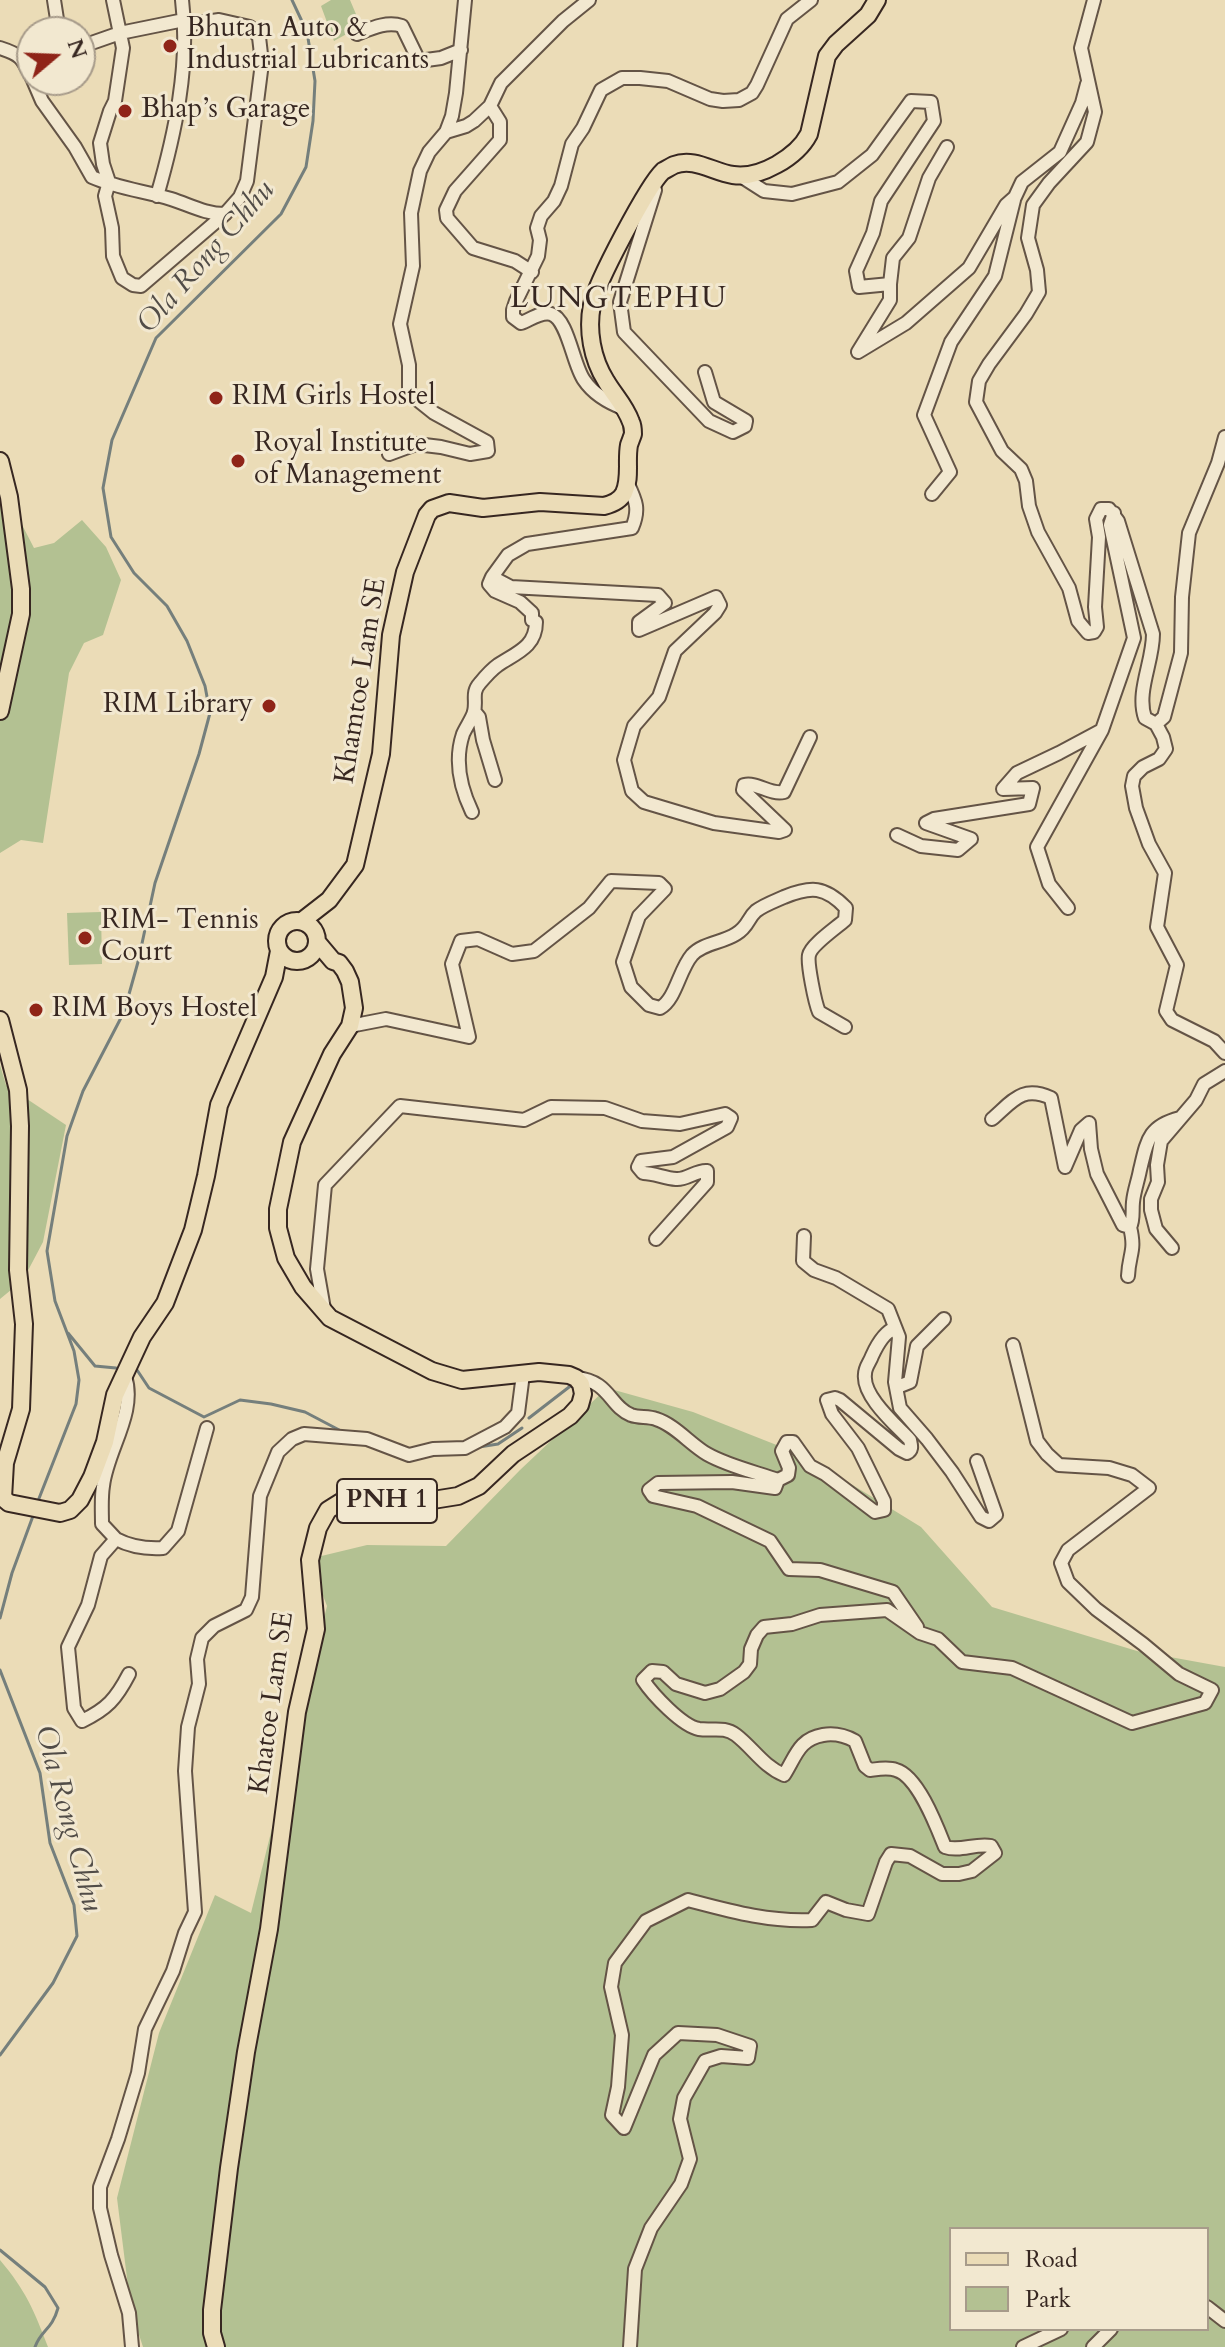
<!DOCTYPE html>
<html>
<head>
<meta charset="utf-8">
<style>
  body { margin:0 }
  #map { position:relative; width:1225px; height:2347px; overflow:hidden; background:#ebdcb7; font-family:Cardo,serif }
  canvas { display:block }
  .legend { position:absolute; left:949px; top:2227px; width:260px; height:104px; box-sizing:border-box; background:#f2e8d0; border:2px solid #a79b8a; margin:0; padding:10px 14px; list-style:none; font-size:24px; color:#372721 }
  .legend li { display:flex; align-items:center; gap:16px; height:40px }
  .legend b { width:40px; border:2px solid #a79b8a }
  .north { position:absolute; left:16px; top:16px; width:80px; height:80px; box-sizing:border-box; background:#f2e8d0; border:2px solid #a79b8a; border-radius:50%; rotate:71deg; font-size:22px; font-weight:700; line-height:32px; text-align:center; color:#372721 }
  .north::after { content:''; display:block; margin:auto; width:28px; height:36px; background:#8f2418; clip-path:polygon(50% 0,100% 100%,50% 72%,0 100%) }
</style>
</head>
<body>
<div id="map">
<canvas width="1225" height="2347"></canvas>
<ul class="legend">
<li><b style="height:10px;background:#ebdcb7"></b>Road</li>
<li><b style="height:22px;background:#b3c192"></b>Park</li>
</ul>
<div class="north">N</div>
</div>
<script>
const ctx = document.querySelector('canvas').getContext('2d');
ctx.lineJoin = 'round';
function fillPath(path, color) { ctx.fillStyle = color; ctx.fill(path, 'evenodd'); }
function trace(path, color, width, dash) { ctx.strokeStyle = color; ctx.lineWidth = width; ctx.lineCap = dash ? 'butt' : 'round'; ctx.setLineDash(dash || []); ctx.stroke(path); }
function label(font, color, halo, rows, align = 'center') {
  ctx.font = font + ' Cardo,serif'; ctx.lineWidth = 6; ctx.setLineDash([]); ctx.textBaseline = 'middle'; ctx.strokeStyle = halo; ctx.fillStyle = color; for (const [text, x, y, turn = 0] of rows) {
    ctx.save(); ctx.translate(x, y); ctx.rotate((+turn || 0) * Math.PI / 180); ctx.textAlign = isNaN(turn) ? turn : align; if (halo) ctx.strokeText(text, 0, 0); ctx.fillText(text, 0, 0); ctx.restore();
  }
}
fillPath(new Path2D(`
  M331,0H350L361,26L334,41L321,6Z
  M0,482L34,548L54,543L82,520L106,547L121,580L103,635L84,643L69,673L43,843L21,840L0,853Z
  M101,912L102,964L69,965L67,913Z
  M0,1065L6,1085L66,1125L43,1242L23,1280L0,1299Z
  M607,1388L693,1412L807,1457L921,1527L992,1607L1137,1651L1225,1667V2347H143L131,2310L117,2198L159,2033L215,1895L251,1913L327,1606L309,1559L367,1545L446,1546L520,1470ZM951,2229H1207V2329H951Z
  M0,2260C26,2291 34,2310 48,2347H0Z`), '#b3c192');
trace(new Path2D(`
  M68,1333L95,1366L116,1368
  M135,1367L149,1388L204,1417L240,1400L271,1404L305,1412L343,1432
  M529,1418L573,1384
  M479,1447L498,1444L522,1428
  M38,1501L76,1404L79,1380L74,1351L55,1301L47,1251L67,1136L83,1091L124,1012L138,962L155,883L199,754L210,713L205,686L187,641L167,606L134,573L111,537L103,488L112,440L156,338L281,214L306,167L313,121L315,81L307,32L292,0
  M0,1618L12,1573L33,1516
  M0,1670L40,1773L50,1843L74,1905L77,1936L53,1983L0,2055
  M0,2250L45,2287L58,2308C52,2330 41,2330 35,2347`), '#757f7c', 3);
const minor = new Path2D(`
  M54,0L59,32
  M1094,0L1081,48L1095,112L1087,142L1049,183L1033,205L1028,238L1037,270L1039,292L1026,314L989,364L979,381L976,402L1002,451L1021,469L1026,481L1029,506L1038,532L1069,588L1078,621L1088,633L1094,632L1097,627L1095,607L1099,537L1096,519L1101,509H1109L1118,521L1153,634C1153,662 1136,692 1145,718L1156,724L1164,717L1181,653L1182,597L1189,533L1218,463L1225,437
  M357,34C372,28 387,21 402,26L419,61L441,58L461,50
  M80,47L120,33L179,21L185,25L219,20L250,27L259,37L262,63L247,181L240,197L225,214L141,286L133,285L122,278L113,256L112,228L105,196L109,182L103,164L100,143L110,111L115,101L123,48L113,0
  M0,48C22,55 22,58 32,78
  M33,80L42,101L75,147L92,177C117,188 144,191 171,199C190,205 205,214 225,214
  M490,106L500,122V140L455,191L446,210L447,218L473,248L515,261L532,272
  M446,132L466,126L474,121L490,106L501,83L563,21L589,0
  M739,175L764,191L792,194L838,182L872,155L911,101L931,102L934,121L881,201L873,233L856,271L859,287L890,284V300L858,352L906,323L969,268L1006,205L1015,197L1022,182L1060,152L1082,103L1087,84
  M655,190L620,302L624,332L709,421L733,432L745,426L746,421L714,402L705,372
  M157,196C175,134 190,65 182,0
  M890,284L893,258L909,238L929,178L947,147
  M625,409C609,403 594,395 584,380C573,365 568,319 551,314C541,311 530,320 521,323L513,317V310L516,301L538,256L540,240L537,228L541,216L554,201L561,186L572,144L583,128L601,90L622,78H640L668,81L710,99L723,101L739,100L752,93L757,85L787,19L811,0
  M389,454L416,444L441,447L470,454L488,451L487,442L434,413L409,393V365L400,324L413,266L411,213L420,171L429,152L446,132L452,116L456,93L465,0
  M627,482C636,501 640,509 632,528L527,544L508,555L492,577L511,587L658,595L665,603L639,622V630L716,597L720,605L715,613L675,651L659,697L634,726L624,760L632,791L644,802L714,823L779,832L785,830L743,790L744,785C758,782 769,795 784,792L810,737
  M932,494L950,472L924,415L951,342L995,276L1014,200
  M474,711L479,717L483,740L495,780
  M1156,724L1163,737L1166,749L1159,759L1143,767L1134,776L1132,786L1136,808L1149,844L1165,873L1157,927L1177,965L1166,1011L1172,1020L1214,1041L1225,1053
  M472,812C460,787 454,761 463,734C466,727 472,719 474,712C477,700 471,693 480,683C485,677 491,670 498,665C516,653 536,647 536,622L532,620V613L520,602L495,591L489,584L492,577
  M897,835L921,846L958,850L971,839L926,823L934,819L1029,804L1033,788L1003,789L1017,773L1059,753L1102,730L1134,638L1110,525L1114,513
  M1068,908L1049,884L1037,847L1102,730
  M350,1026L386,1019L469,1037L452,964L461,941L478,939L512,954L534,951L589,908L611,881L659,883L665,889L639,916L623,962L631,987L649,1005L660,1008C676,999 679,970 692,955C703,943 722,943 736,934C749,926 747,919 756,911C764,905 775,901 784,897C811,886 825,886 846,908L845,920C836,928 811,945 809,955C807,963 815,1003 819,1012L845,1027
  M992,1119C1013,1101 1022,1085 1051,1098L1065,1167L1081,1130L1089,1123L1091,1149L1097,1174L1123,1225L1130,1227C1134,1220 1132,1211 1133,1202C1134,1191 1138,1181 1140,1170C1147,1141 1148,1126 1180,1118
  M804,1236L803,1261L814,1270L836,1278L888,1309L899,1337L895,1382L900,1408L927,1439L952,1472L981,1517L989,1521L996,1515L977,1461
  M1172,1248L1156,1229L1151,1210V1199L1158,1182L1157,1165L1161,1141L1196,1100L1204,1084L1225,1071
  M1128,1276C1129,1253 1136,1252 1130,1227
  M324,1309L317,1269L325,1185L400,1106L524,1120L551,1107L605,1108L642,1121L680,1124L725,1114L731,1118L727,1127L673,1157L641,1161L638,1167L643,1173C654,1173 664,1178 676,1179C687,1180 696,1170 707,1171V1182L656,1239
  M125,1376C137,1413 107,1450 103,1486C101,1498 102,1512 102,1524L116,1539L101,1556L88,1605L68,1647L74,1708L82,1721C107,1709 116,1699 129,1674
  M576,1378C610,1381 609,1406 631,1415C639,1418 648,1416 656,1419C675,1425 690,1444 707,1454C728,1466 755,1472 778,1480L775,1488L732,1482L658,1483L649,1490L653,1496L697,1506L770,1541L789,1569L820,1570L893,1592L917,1627
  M895,1382L900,1386L910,1382L917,1346L944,1319
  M778,1480L788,1475L789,1468L782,1451L787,1442H793L810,1466L825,1474L875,1512L884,1510V1501L858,1448L832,1414L827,1400L835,1398L840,1400L899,1449L907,1453C913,1450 911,1445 910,1440C895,1424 862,1396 865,1374C865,1367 870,1362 872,1356C877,1345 884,1332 895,1328
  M116,1539C131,1547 146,1549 163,1548L178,1531L207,1428
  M1207,2307L1225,2321
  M132,2347L129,2313L111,2255L100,2208V2187L118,2139L138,2073L145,2029L173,1971L185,1933L195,1912L185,1771L188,1727L199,1684L197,1659L202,1638L214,1626L246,1610L252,1597L260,1496L278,1452L292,1439L304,1434L367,1439L409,1455L433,1449L465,1448L505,1427L518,1413L523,1374
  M630,2347L635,2269L651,2228L681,2184L690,2159L680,2119L684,2098L705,2061L721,2056L748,2058L750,2046L717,2035L678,2033L654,2055L624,2128L612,2115L618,2087L622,2035L611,1987L615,1963L646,1921L688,1900C730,1911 768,1922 812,1920L826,1902L846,1910L868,1914L886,1862L891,1854L910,1856L942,1874H959L972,1871L995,1853L991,1846C975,1843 960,1852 945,1847C937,1827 918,1776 896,1770C888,1767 878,1769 870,1770L865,1766L855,1741C844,1735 835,1733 823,1735C799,1739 796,1756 784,1775C763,1766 753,1748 736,1735C724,1726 713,1731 699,1729C682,1726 653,1695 643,1680L652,1671L663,1672L676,1684L705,1693L720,1689L744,1672L750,1664L751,1649L757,1635L764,1627L792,1624L820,1615L887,1610L920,1633L938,1639L962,1662L1012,1668L1132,1723L1205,1703L1212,1690L1179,1674L1143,1644L1096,1609L1068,1582L1061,1563L1068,1550L1149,1488L1132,1475L1109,1468L1059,1465L1047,1454L1037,1441L1013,1345
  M1023,2347L1061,2329
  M1093,2347L1111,2329`);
const major = new Path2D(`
  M0,461L9,497L21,589V614L0,711
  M277 941a20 20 0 1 1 40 0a20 20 0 1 1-40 0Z
  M302,921L329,900L355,865L381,754L391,635L405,572L427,515L432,509L449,503L483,508L540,502L604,506C612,504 620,501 624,493C631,478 626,461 629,445C630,442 632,437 633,434C633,431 632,424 631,422C625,405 614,395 606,381C592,359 587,330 592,305C596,283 648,185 663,171C667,169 670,167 674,165C694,157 713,172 733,175C760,179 797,157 809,134L827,56L836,44L868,15L877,0
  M0,1020L18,1090L20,1126L18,1270L24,1324L21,1409L5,1463L3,1498L9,1503L60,1513L70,1510L80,1500L92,1477L105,1442L115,1395L142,1337L165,1303L193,1230L206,1176L219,1105L274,977L279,951
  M216,2347L212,2333V2310L229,2168L246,2052L269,1929L297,1712L316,1629L310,1560L318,1528L328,1510L344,1500L367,1499L403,1502L433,1500L458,1496L479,1486L513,1454L570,1416L580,1405L583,1394L581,1384L576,1378L569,1375L539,1372L462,1380L432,1371L330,1318L303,1287L286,1258L278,1228V1209L292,1142L332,1054L350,1026L354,1008L350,982L345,971L339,963L333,961L317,942`);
trace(minor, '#645446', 16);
trace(major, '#372721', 20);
trace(minor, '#f2e8d0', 12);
trace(major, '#ebdcb7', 16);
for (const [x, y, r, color] of [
  [170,46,8,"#8f2418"],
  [125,111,8,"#8f2418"],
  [216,398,8,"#8f2418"],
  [238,461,8,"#8f2418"],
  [269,706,8,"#8f2418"],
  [85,938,8,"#8f2418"],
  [36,1010,8,"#8f2418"]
]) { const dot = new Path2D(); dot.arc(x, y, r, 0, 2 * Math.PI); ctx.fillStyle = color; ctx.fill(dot); trace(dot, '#f2e8d0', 3); }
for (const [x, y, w] of [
  [387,1501,100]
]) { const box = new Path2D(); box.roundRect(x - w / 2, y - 22, w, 44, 6); ctx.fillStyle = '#f2e8d0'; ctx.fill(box); trace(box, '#372721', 2); }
label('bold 26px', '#372721', null, [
  ["PNH 1",387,1501]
]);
label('28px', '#372721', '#f2e8d0', [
  ["Bhutan Auto &",186,30],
  ["Industrial Lubricants",186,62],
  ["Bhap’s Garage",141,111],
  ["RIM Girls Hostel",232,398],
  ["Royal Institute",254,445],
  ["of Management",254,477],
  ["RIM Library",253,706,"right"],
  ["RIM- Tennis",101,922],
  ["Court",101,954],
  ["RIM Boys Hostel",52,1010]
], 'left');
label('28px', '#372721', '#f2e8d0', [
  ["Khamtoe Lam SE",362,681,-81],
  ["Khatoe Lam SE",273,1703,-82]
]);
label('italic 30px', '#514c47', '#f2e8d0', [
  ["Ola Rong Chhu",207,258,-49],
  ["Ola Rong Chhu",67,1819,75]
]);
ctx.letterSpacing = '2px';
label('30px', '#372721', '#f2e8d0', [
  ["LUNGTEPHU",619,300]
]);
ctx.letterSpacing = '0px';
</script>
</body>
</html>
